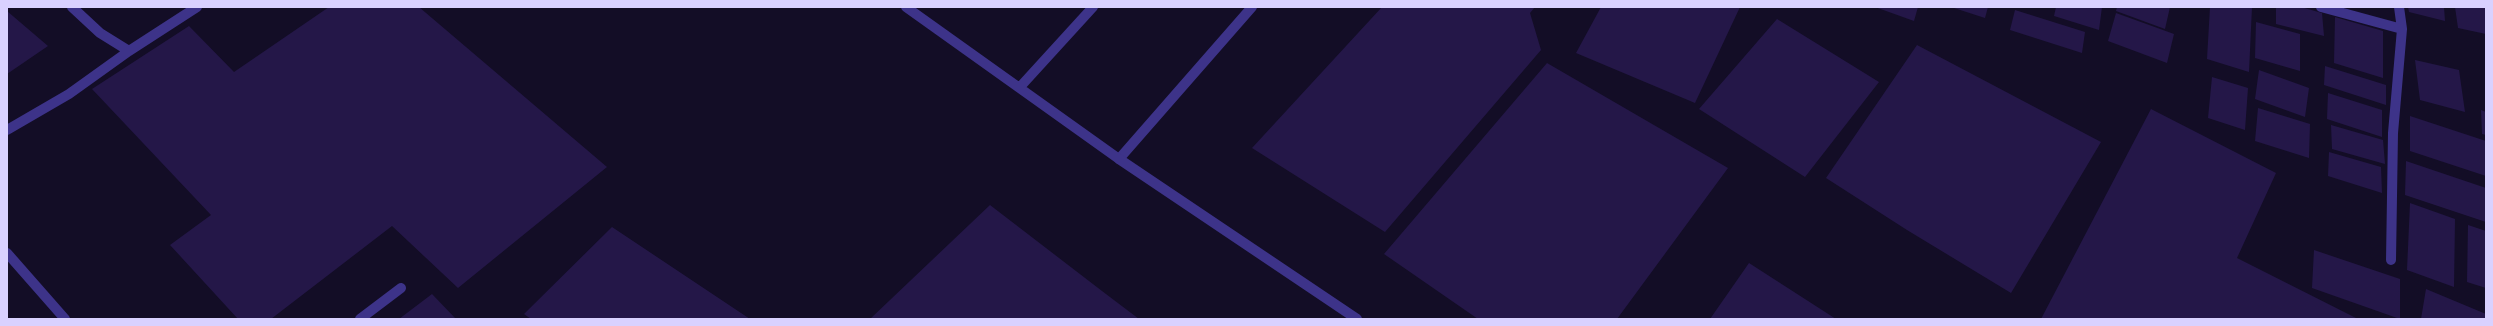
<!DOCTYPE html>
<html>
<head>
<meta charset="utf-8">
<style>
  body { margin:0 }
  #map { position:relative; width:2493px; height:326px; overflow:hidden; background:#130d26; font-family:"PT Sans Narrow",sans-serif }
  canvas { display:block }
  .frame { position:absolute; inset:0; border:8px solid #d9d1ff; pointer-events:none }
</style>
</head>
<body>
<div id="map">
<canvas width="2493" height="326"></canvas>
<div class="frame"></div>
</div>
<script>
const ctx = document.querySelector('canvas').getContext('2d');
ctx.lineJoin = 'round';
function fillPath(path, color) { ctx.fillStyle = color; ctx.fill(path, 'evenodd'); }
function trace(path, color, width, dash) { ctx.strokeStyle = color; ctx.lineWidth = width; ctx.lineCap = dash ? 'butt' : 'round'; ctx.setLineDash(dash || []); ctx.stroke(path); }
fillPath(new Path2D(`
  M329,7H419L607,167L458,288L392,226L271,319H238L170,245L211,215L92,89L189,26L234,72Z
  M1382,7H1535L1530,13L1541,50L1385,232L1252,148Z
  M1601,7H1740L1695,103L1576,53Z
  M1875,7H1918L1914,21Z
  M1951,7H1988L1985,18Z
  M2056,7H2102L2099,30L2054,16Z
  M2117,7H2170L2165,29L2116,11Z
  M2210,7H2252L2249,72L2207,59Z
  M2276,7H2301L2322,13L2324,36L2276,24Z
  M2408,7H2444L2445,21L2409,12Z
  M2455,7H2486V34L2458,28Z
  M2015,10L2085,32L2082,53L2010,30Z
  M7,11L48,46L7,74Z
  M2116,13L2174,34L2167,63L2108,41Z
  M2335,17L2383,31V78L2334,63Z
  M1777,19L1879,82L1805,177L1699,109Z
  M2256,22L2300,34V71L2255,58Z
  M1917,45L2101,142L2011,293L1907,230L1826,178Z
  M2415,60L2459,70L2465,112L2420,100Z
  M1547,63L1728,168L1617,319H1478L1384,254Z
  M2325,66L2386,85V105L2324,85Z
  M2259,70L2309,88L2305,117L2255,99Z
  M2212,77L2248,88L2245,130L2208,118Z
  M2328,93L2382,110V137L2327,119Z
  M2258,108L2310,124L2309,158L2255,141Z
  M2151,109L2276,173L2237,258L2358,319H2041Z
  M2481,110L2486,112V135L2482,134Z
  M2410,116L2486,141V176L2410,151Z
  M2331,125L2383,140L2385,164L2332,149Z
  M2329,152L2381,167L2382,193L2328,176Z
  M2406,161L2486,188V222L2405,195Z
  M2410,203L2455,219L2454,287L2407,270Z
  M990,205L1102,291L1139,319H870Z
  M2468,225L2486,231V288L2467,282Z
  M612,227L750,319H531L524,314Z
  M2314,250L2400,279V319L2312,288Z
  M1749,263L1836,319H1710Z
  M2426,289L2486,314V319H2421Z
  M432,294L456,319H399Z`), '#241748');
trace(new Path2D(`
  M1119,159L1252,7`), '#3d3389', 10);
trace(new Path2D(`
  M72,7L100,33L129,51L197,7
  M906,7L1119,159L1357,319
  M2321,7L2402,29
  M1020,87L1093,7
  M7,130L69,94L129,51
  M7,253L65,319
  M2391,260L2393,133L2402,29L2399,7
  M360,319L401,288`), '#3d3389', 10);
</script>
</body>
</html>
